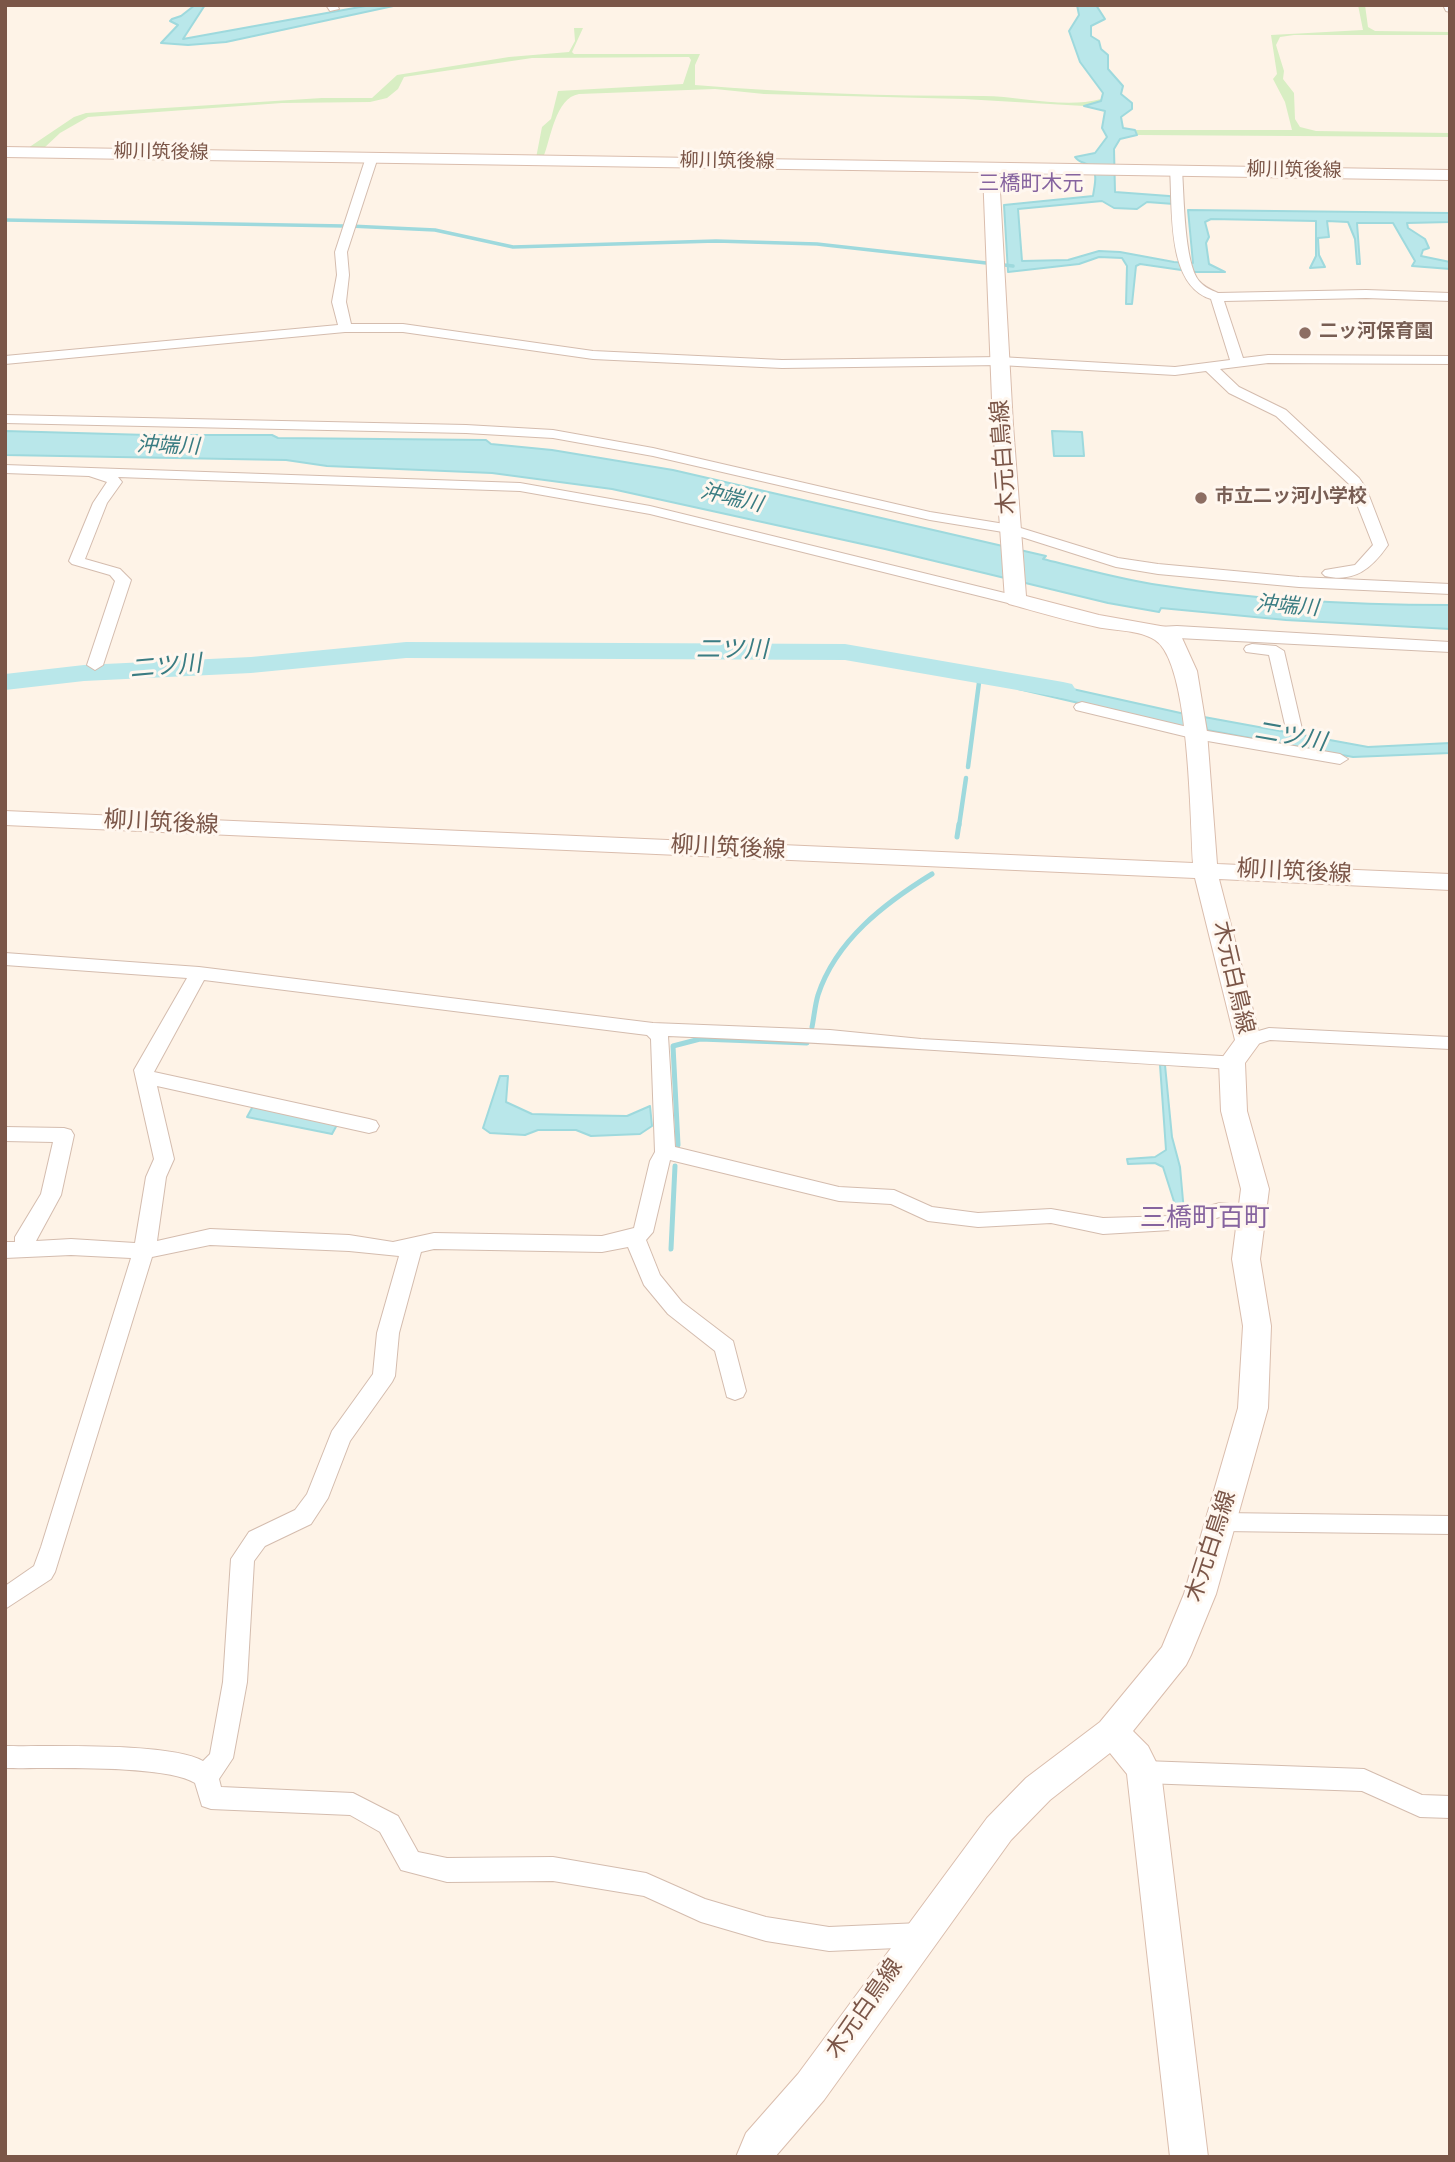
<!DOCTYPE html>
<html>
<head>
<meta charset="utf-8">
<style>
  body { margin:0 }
  #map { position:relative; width:1455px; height:2162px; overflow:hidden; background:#fef3e7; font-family:Overpass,sans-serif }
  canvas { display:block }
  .frame { position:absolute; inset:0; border:7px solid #7b5648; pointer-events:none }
</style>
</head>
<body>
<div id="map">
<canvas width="1455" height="2162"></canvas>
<div class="frame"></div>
</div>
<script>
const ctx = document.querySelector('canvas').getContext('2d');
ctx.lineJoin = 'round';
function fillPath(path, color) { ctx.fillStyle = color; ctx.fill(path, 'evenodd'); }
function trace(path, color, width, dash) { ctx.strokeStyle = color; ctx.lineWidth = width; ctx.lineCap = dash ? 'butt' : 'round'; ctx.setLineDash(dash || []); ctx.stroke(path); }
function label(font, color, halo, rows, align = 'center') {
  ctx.font = font + ' Overpass,"Noto Sans JP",sans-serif'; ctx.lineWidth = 6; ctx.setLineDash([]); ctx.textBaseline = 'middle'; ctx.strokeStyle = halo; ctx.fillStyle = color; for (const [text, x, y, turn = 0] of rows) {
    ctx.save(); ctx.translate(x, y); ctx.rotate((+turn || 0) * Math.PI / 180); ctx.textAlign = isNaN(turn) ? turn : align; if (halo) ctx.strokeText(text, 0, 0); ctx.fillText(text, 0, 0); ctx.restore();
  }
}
fillPath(new Path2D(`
  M1358,5H1365L1368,27L1375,31L1450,32V35H1294L1280,37L1276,45L1284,71L1283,79L1294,93L1295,119L1300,127L1316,131L1450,133V137L1137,135L1135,130H1292L1285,102L1273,79L1277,74L1271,35L1363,30Z
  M574,28H583L572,52L574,54H700L695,65V85C791,93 887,96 983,96C1021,96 1064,109 1101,99L1102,101L1084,106L964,99L764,94L715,89L579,94C555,98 551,139 543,158H536L542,127L551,119L558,91L683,84L691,60L689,57L532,58L404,77L398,89L387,98L370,102L282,103L88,117L60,133L43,149L28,148L74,117L86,113L322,98H372L397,75L509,57L569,52L575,41Z`), '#d8eec3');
const water = new Path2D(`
  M195,5H205L183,39L371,5H398L226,42L188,45L161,43L178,25L170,21L172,19L181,16Z
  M1077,5H1096L1105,19L1091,26V36L1099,41L1101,49L1108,55V69L1123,86L1121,94L1132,103V109L1121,117L1123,128L1135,130L1137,135L1120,139L1114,149L1115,192L1169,196L1176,198L1174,204L1147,202L1137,209L1114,208L1102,201L1018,209L1022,261L1068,260L1099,251L1120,252L1174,262L1193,263L1188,210L1450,213V222L1407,223L1408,228L1425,239L1429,248L1423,250L1421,256L1450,262V269L1412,266L1415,261L1393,223H1357L1360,264H1357L1355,239L1348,222L1327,221L1329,237L1318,238L1319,255L1325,267L1310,268L1316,256V221L1211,219L1205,222L1209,237L1206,243L1209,264L1225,272H1195L1140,264L1136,266L1132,304H1126L1127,266L1122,258L1099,257L1079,264L1008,272L1004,205L1093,196C1094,187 1099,173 1090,166C1085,162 1079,163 1075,157L1095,153L1107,137L1102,128L1105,111L1084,106L1101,101L1103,93L1080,62L1069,31L1079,15Z
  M5,431L148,435H272L278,438L486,440L491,444L552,450L673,470L1046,556L1043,559C1079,568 1116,578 1152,584C1246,599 1354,605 1450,605V629L1286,620L1161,608L1159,612L1108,603L885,549L612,489L492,473L327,466L286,460L5,455Z
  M1052,431L1082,432L1084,456H1054Z
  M1023,678L1185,714L1187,728L1018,689Z
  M1204,717L1368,747L1450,743V753L1353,757L1207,730Z
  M1160,1065H1165L1172,1137L1180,1167L1184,1212L1178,1214L1163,1167L1155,1163L1128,1164L1127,1159L1155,1157L1166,1150Z
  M500,1076H508L506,1102L532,1114L570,1115L627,1116L650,1106L652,1126L640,1134L591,1136L576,1130H538L525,1135L490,1133L483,1128Z
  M253,1106L338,1123L332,1134L247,1117Z`);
fillPath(water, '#b9e7ea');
trace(water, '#9ed9dd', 2);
trace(new Path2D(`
  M5,220L344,226
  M350,226L435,230L513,247L716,241L817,244L1013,266`), '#9ed9dd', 3.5);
trace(new Path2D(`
  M968,767L980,675
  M959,826L966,778`), '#9ed9dd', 4.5);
trace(new Path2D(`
  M957,837L959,824
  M812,1027C814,1017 815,1005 818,995C836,940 885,903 932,874
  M678,1145L673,1046L700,1039L807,1043
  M671,1249L675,1166`), '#9ed9dd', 5);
fillPath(new Path2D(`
  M406,642L845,644L1063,682L1072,684L1076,690L1072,696L1063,698L845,660L406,658L251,673L84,681L5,690V674L84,665L251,657Z`), '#b9e7ea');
const street = new Path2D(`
  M326,5H337L339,9L330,11Z
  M1443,5H1450V12L1446,11Z
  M372,153L378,157L347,252L349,275L346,302L351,324H403L593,351L782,360L1000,357L1175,367L1230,360L1211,299C1166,285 1173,209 1170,170L1176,166L1182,170C1184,196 1184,263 1199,281C1204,287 1211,290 1218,293L1366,290L1450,293V301L1366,298L1224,301L1243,358L1268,355L1450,356V364L1268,363L1220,369L1239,387L1286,410L1359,478L1366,488L1388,545C1372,568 1355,583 1325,576L1322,573L1325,570L1355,565L1373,545L1349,484L1276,416L1229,393L1206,371L1175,375L1000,365L782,368L593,359L403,332H345L5,364V356L338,325L332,302L337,275L335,252L366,157Z
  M5,415L466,425L553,430L653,448L930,512L1011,525L1118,558L1158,564L1299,577L1450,584V594L1299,587L1158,574L1116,567L1009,533L930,520L653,456L553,438L466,433L5,423Z
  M5,465L520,483L650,506L1021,597L1024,600L1016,605L650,514L520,491L118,477L122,482L107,503L85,559L120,569L131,580L103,665L95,670L87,665L115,581L110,575L72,564L69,561L93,503L107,482L89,476L5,473Z
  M1177,626L1450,642V652L1158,637L1150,632L1158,627Z
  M1252,644L1276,646L1284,651L1302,729L1300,732L1294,734L1286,729L1269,655L1246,652L1244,649L1246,646Z
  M1082,702L1196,729L1340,754L1348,759L1340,764L1196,739L1076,710L1074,707L1076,704Z
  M5,953L199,967L653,1023L830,1030L921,1039L1239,1057L1242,1062L1239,1067L1232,1069C1044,1058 856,1043 668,1036L675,1147L839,1187L894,1190L932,1207L978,1213L1051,1209L1103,1218L1171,1216L1220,1203L1258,1207L1261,1212L1258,1217L1251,1219L1220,1217L1171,1230L1103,1234L1051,1223L978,1227L928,1221L891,1204L839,1201L670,1160L653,1232L646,1240L660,1275L682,1302L733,1341L746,1391L743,1397L735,1400L727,1397L715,1351L668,1314L644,1285L628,1247L602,1252L434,1249L421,1252L399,1333L395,1376L392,1382L350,1441L328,1498L311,1524L265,1546L254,1561L247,1682L233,1758L219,1779L221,1787L353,1793L398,1816L418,1852L447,1858L553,1857L646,1873L705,1899L766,1917L829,1927L920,1923L929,1926L933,1935L929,1944L920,1947L829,1951L766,1941L701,1922L644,1896L553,1881L447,1882L401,1870L380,1832L350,1815L211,1809L202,1806L195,1783C163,1764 48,1769 5,1768V1746C49,1747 169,1742 203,1761L210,1754L223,1682L231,1559L249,1532L295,1510L307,1494L332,1431L373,1374L377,1333L399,1256L349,1251L210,1245L152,1257L55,1572L51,1579L5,1609V1586L34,1566L41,1547L131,1258L71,1255L5,1258V1242H15V1237L41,1194L53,1142L5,1141V1127L64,1128L71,1130L74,1135L61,1195L36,1241L71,1239L135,1243L146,1177L154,1159L134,1070L187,978L5,965ZM204,980L647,1035L651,1039L655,1152L650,1161L634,1228L602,1236L434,1233L393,1242L349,1235L210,1229L157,1241L166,1177L174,1159L157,1086L369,1133L376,1131L379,1126L376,1121L369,1119L154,1072Z
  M1269,1028L1450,1037V1049L1270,1040L1248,1047L1241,1046L1239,1041L1241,1036Z
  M1222,1513L1450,1516V1534L1222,1531L1214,1529L1211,1522L1214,1515Z
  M1144,1761L1364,1769L1422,1795L1450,1796V1818L1420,1817L1362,1791L1144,1783L1135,1780L1132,1772L1135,1764Z`);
const secondary = new Path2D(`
  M5,147L1450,170V180L999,173L1013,425L1026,596L1099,615L1166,627L1182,638L1197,671L1207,732L1217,864L1450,874V890L1219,879L1261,1041L1245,1063L1247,1111L1269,1189L1260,1259L1271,1326L1268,1408L1216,1594L1191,1655L1186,1665L1133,1731L1148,1746L1161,1772L1208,2157H1170L1127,1774L1110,1753L1050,1800L1011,1840L824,2100L775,2157H736L746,2133L798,2074L987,1818L1026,1778L1100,1722L1162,1647L1184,1594L1238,1408L1243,1326L1232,1259L1241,1189L1221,1111L1219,1062L1235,1040L1195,878L5,825V811L1193,863C1190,819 1190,662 1155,640C1140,630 1115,631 1097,627C1068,621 1038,612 1009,604L1005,600L993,425L983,172L5,157Z`);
trace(street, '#d4bcae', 2);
trace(secondary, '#dabdad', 2);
fillPath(street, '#fff');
fillPath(secondary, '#fff');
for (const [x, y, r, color] of [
  [1305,333,7,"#8d6e63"],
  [1201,498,7,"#8d6e63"]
]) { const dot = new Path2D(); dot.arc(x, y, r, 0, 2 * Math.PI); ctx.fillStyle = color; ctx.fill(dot); trace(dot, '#fff7ef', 2.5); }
label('19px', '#7b5648', '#fff7ef', [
  ["柳川筑後線",161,154,1],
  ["柳川筑後線",727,163,1],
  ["柳川筑後線",1294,172,1]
]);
label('bold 19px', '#785e54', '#fff7ef', [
  ["二ッ河保育園",1319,333],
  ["市立二ッ河小学校",1215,498]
], 'left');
label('21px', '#86649f', '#fff7ef', [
  ["三橋町木元",1031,186]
]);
label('italic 21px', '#3a7c82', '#fff7ef', [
  ["沖端川",168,448,2],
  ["沖端川",731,500,13],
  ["沖端川",1287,608,5]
]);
label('23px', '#7b5648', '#fff7ef', [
  ["木元白鳥線",1006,457,-94],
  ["柳川筑後線",161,825,3],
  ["柳川筑後線",728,850,3],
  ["柳川筑後線",1294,874,3],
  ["木元白鳥線",1231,978,77],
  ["木元白鳥線",1213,1547,-72],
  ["木元白鳥線",866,2010,-55]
]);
label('italic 24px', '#3a7c82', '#fff7ef', [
  ["二ツ川",732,652],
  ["二ツ川",166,669,-5],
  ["二ツ川",1290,739,10]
]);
label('26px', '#86649f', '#fff7ef', [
  ["三橋町百町",1205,1221]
]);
</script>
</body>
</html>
